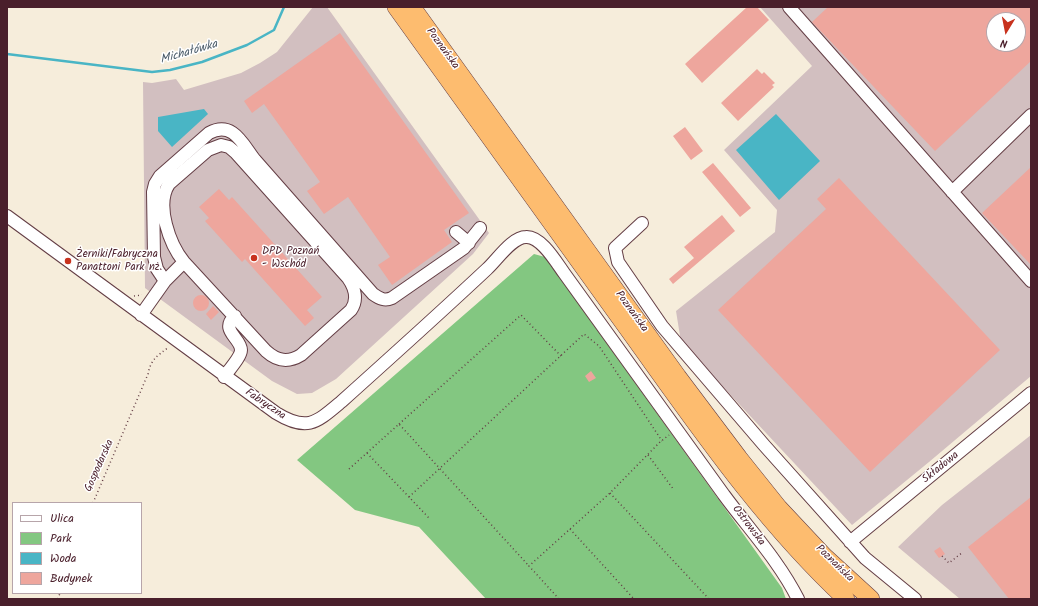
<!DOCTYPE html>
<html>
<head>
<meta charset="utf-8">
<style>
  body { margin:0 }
  #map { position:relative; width:1038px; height:606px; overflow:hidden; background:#f6eddb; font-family:Kalam,sans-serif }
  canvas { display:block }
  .frame { position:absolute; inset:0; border:8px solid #4a1f2b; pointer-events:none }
  .legend { position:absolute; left:12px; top:502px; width:130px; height:92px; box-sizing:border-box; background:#fff; border:1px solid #b7a5aa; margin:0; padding:5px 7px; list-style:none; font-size:12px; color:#4a1f2b }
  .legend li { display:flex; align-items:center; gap:8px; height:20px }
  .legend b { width:20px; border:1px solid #b7a5aa }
  .north { position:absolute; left:986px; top:12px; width:40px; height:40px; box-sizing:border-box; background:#fff; border:1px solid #b7a5aa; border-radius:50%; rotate:190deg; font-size:11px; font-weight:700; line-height:16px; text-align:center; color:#4a1f2b }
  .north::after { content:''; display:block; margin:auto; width:14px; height:18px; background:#c8321e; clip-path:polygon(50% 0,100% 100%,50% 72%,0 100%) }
</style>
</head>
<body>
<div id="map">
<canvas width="1038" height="606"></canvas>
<div class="frame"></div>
<ul class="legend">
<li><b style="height:5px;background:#fff"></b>Ulica</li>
<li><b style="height:11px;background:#83c781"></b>Park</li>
<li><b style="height:11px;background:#49b5c5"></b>Woda</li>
<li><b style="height:11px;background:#eea69d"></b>Budynek</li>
</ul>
<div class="north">N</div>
</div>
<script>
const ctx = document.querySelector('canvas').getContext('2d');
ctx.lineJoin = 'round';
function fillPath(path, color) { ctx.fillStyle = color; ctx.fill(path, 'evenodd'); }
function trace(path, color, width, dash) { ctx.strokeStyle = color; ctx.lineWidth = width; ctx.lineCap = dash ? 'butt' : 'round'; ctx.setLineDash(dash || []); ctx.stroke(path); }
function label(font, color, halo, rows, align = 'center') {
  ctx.font = font + ' Kalam,sans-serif'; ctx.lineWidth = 3; ctx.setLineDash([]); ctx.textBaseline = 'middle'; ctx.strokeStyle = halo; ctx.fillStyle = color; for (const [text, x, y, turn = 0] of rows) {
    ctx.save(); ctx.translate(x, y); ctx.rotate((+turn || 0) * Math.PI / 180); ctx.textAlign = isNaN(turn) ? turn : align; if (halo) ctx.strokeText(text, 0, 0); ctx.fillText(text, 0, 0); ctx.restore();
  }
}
fillPath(new Path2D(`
  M313,7H327L489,233L473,254L336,379L312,393L297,394L272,381L145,288L143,82L152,83L176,79L184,90L241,73L260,63L277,52Z
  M760,7H1031V376L929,462L852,525L681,342L676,311L775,232L777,210L724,150L812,66ZM994,20H1018V44H994Z
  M1031,435V599H960L898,547L942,505Z`), '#d2bfc0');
fillPath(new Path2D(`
  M534,254L545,257L782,588L786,599H486L419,527L355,510L297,460Z`), '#83c781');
fillPath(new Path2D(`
  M204,109L208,114L172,147L158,131V117Z
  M776,114L820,161L779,200L736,150Z`), '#49b5c5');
trace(new Path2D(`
  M7,54L152,72L170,70L202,62L247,45L274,30L284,7`), '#49b5c5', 2.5);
fillPath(new Path2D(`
  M747,7H757L769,20L702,83L685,64Z
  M828,7H1031V61L935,151L812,22ZM994,20H1018V44H994Z
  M340,33L469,213L444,230L452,242L392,285L378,265L390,257L348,197L324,214L307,191L320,182L264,104L252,113L244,101Z
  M757,69L762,74L764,72L775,83L772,85L774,87L738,121L721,103Z
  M685,127L703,151L691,160L673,136Z
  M713,163L751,208L740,217L702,172Z
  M1031,167V265L982,213Z
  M839,178L1000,350L870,472L718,310L826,209L817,199Z
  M219,189L229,200L232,197L322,297L307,310L314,318L305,326L245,259L242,262L205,221L209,218L199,207Z
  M722,215L735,231L673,284L669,279L694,258L684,247Z
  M193 303a8 8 0 1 1 16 0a8 8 0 1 1-16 0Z
  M213,306L219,312L211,320L206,314Z
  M591,371L596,378L589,382L585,376Z
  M1031,497V599H1009L968,547Z
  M940,547L945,554L939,558L934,551Z`), '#eea69d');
const minor = new Path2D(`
  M789,7L1031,281
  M221,145L229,147L236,153L348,278C355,288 358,300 351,310L301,355C288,363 277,361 266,351L184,262C170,245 155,205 169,184L208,150Z
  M952,192L1031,115
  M7,216L276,413C307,432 316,423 341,402C390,358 439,314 487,269C497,260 512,237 526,237C541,236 556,262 564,273C618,347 671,421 724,495C749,529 779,561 798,599
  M642,223L615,248L618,262L662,326L764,445L865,558L915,599
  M456,232L469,243
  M165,281L157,269L154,257L153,192L155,184L160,176L209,133C233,120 243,145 255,160L373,294C380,299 385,301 392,298L464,248L480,228
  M141,315L165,281L184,262
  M224,377C228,371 241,357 241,350C241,338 219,330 235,316
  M850,542L1031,393`);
const highway = new Path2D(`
  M396,7C474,115 552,224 630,332C697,425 762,521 846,599
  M412,7L678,377L739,458L779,508L824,556L871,599`);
trace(minor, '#643e45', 14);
trace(highway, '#643e45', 18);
trace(new Path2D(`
  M134,296L142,295
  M399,424L521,315L561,356
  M367,453L429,518
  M648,455L674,490
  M349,469L399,424L529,566
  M610,493L709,599
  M409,497L584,334L599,346L662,441
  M93,503L148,374C151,359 157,356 169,347
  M570,529L634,599
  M942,556L949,563L963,552
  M58,599L60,593
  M559,599L529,566L610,493L660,442L669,435`), '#643e45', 1.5, [1, 3]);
trace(minor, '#fff', 12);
trace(highway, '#fdbc6f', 17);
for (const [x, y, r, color] of [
  [254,258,4,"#c8321e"],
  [68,261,4,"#c8321e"]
]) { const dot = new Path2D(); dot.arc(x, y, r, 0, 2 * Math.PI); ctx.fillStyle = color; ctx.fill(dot); trace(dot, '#fff', 1.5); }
label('11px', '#4a1f2b', '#fff', [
  ["Poznańska",442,49,54],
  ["Poznańska",631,312,54],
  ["Fabryczna",265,405,34],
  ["Gospodarska",100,466,-66],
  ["Składowa",941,468,-39],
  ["Ostrowska",748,526,53],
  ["Poznańska",834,564,44]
]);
label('11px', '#4a1f2b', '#fff', [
  ["DPD Poznań",262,252],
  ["- Wschód",262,265],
  ["Żerniki/Fabryczna",76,255],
  ["Panattoni Park nż.",76,268]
], 'left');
label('italic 12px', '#4a5b69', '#fff', [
  ["Michałówka",189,53,-16]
]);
</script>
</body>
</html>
